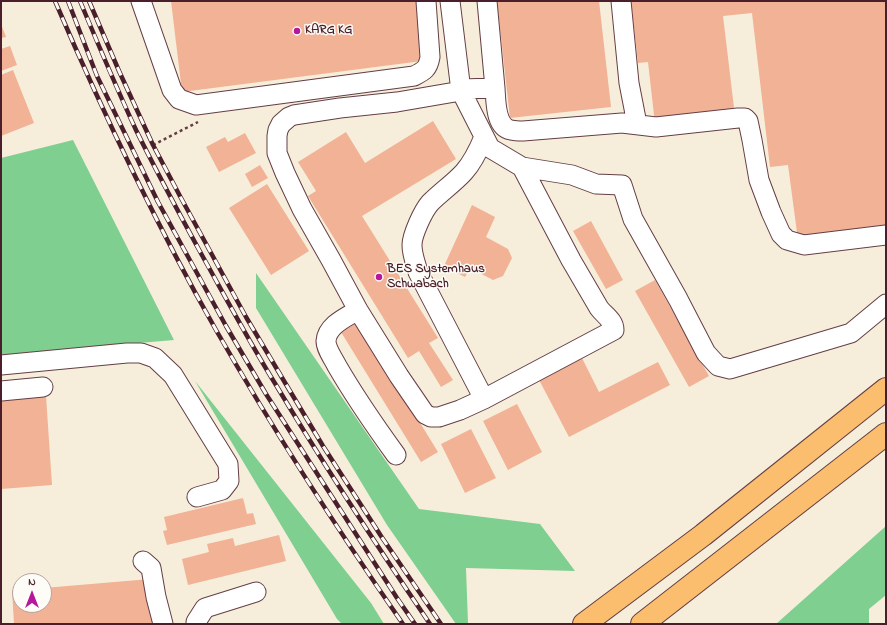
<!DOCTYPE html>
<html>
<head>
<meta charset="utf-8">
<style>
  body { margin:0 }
  #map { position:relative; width:887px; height:625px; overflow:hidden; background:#f6eedb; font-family:"Indie Flower",sans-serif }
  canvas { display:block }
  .frame { position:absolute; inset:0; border:2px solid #4a1f2b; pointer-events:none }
  .north { position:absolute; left:12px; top:573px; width:40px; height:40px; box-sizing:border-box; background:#fdfcf7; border:1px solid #b5a4a5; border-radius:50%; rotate:0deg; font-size:11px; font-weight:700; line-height:16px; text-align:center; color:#4a1f2b }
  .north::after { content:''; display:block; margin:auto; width:14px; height:18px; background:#b5179e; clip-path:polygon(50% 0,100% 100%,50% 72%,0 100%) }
</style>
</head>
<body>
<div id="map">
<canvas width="887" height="625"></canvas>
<div class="frame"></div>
<div class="north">N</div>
</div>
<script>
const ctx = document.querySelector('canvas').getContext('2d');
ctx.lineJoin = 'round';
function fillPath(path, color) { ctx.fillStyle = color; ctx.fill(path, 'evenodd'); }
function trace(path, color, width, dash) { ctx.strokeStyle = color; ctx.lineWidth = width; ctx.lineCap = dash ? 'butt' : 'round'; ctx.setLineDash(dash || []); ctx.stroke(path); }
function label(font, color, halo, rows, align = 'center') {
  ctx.font = font + ' "Indie Flower",sans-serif'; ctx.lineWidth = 3; ctx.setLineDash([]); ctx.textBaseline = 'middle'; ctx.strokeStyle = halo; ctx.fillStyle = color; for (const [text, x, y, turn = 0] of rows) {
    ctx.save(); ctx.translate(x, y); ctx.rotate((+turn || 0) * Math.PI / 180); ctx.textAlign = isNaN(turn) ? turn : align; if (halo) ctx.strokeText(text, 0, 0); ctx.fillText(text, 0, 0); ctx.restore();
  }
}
fillPath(new Path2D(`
  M73,140L174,340L1,355V158Z
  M256,273L419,509L540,524L575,571L466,568L468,624H456L387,525L256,308Z
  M195,381L371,603L384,624H342L337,619Z
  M886,526V595L869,609V624H776Z`), '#7ecf90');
fillPath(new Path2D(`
  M171,1H417L422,61L182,92Z
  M497,1H599L611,107L510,118Z
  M631,1H886V230L798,240L788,165L770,167L752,13L723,16L735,116L655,124L648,62L638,63Z
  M1,24L6,37L1,38Z
  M10,46L17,65L1,71V49Z
  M13,70L34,123L1,136V75Z
  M433,121L456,159L362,216L438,338L429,343L453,380L441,387L419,351L408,358L308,196L316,191L298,162L346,132L365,163Z
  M245,133L256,153L219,172L206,147L225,137L228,142Z
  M260,165L268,178L252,187L245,174Z
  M267,184L309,251L271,275L229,208Z
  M472,205L495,217L486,237L508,249L512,258L503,276L493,280L470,268L465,277L444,266Z
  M591,221L623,280L606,289L573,231Z
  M655,280L709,376L689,387L635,291Z
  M358,322L438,452L421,462L341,332Z
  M580,354L599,392L658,362L670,385L569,437L537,376Z
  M46,396L52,485L1,489V399Z
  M517,404L542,452L508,470L483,421Z
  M471,429L496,478L465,493L441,444Z
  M243,498L247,514L253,513L256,524L167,545L163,531L167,530L164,517Z
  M279,535L286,561L188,585L182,559L209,552L207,544L233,538L235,546Z
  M150,579L153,624H14L12,590H20V605H44V588Z`), '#f1b295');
const minor = new Path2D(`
  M141,1L172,90L179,99L196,105L414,76C424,71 428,69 430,57L426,1
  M450,1L461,91L490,148L522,167L572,175L596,184L622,185L633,219L678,299L706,353L718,366L730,369L851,333L886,304
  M487,1L495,88
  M621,1L629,83L637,124
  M461,89L495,88C496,101 495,127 511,130C515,131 519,131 523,131L622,123L656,127L738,118H745L748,121L752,140L759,180L771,212L781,234L787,240L804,245L886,235
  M461,91L397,102L340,108L294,115L289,117L281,124L278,130L277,136V153L285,173L302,209L331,260L358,310L399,376L425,414L431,417H439L460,410L484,399L614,330C614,320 604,315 599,308L571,260L522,167
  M484,137C479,149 473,162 464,172C454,183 441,192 430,203C423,211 412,235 412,245C412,255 416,264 418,272L484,399
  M358,310C347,317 327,325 326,341C326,349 333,358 337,366C355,397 375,426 396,455
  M1,365L127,353H141L155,358L173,375L228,464L229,481L222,490L197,497
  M1,391L43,387
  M143,561L151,568L156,597L163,624
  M196,624V622L205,608L256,592`);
const highway = new Path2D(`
  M584,624L703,535L886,389
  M642,624L886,434`);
trace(minor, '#643e45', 21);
trace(highway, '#643e45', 24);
trace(new Path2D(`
  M153,145L198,122`), '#643e45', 2.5, [3, 3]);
trace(minor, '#fff', 19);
trace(highway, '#fbbd6e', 22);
const rail = new Path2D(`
  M55,1C103,113 156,224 216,330C274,431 337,529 403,624
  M68,1L97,76L129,142L158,202L226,326L266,394L397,598L415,624
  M80,1C98,44 116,87 136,130C157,173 180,215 203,257C227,300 250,343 276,385C325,467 377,546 430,624
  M89,1L119,71L153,145L181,198L246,317L284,381L323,446L381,536L441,624`);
trace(rail, '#4a1f2b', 4.5);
trace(rail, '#fdfcf7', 3, [9]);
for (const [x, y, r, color] of [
  [297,31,4,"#b5179e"],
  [379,277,4,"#b5179e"]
]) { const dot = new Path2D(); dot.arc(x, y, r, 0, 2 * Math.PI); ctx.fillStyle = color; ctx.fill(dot); trace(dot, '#fdfcf7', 1.5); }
label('bold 13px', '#4a1f2b', '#fdfcf7', [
  ["KARG KG",305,31],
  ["BES Systemhaus",387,270],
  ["Schwabach",387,285]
], 'left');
</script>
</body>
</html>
